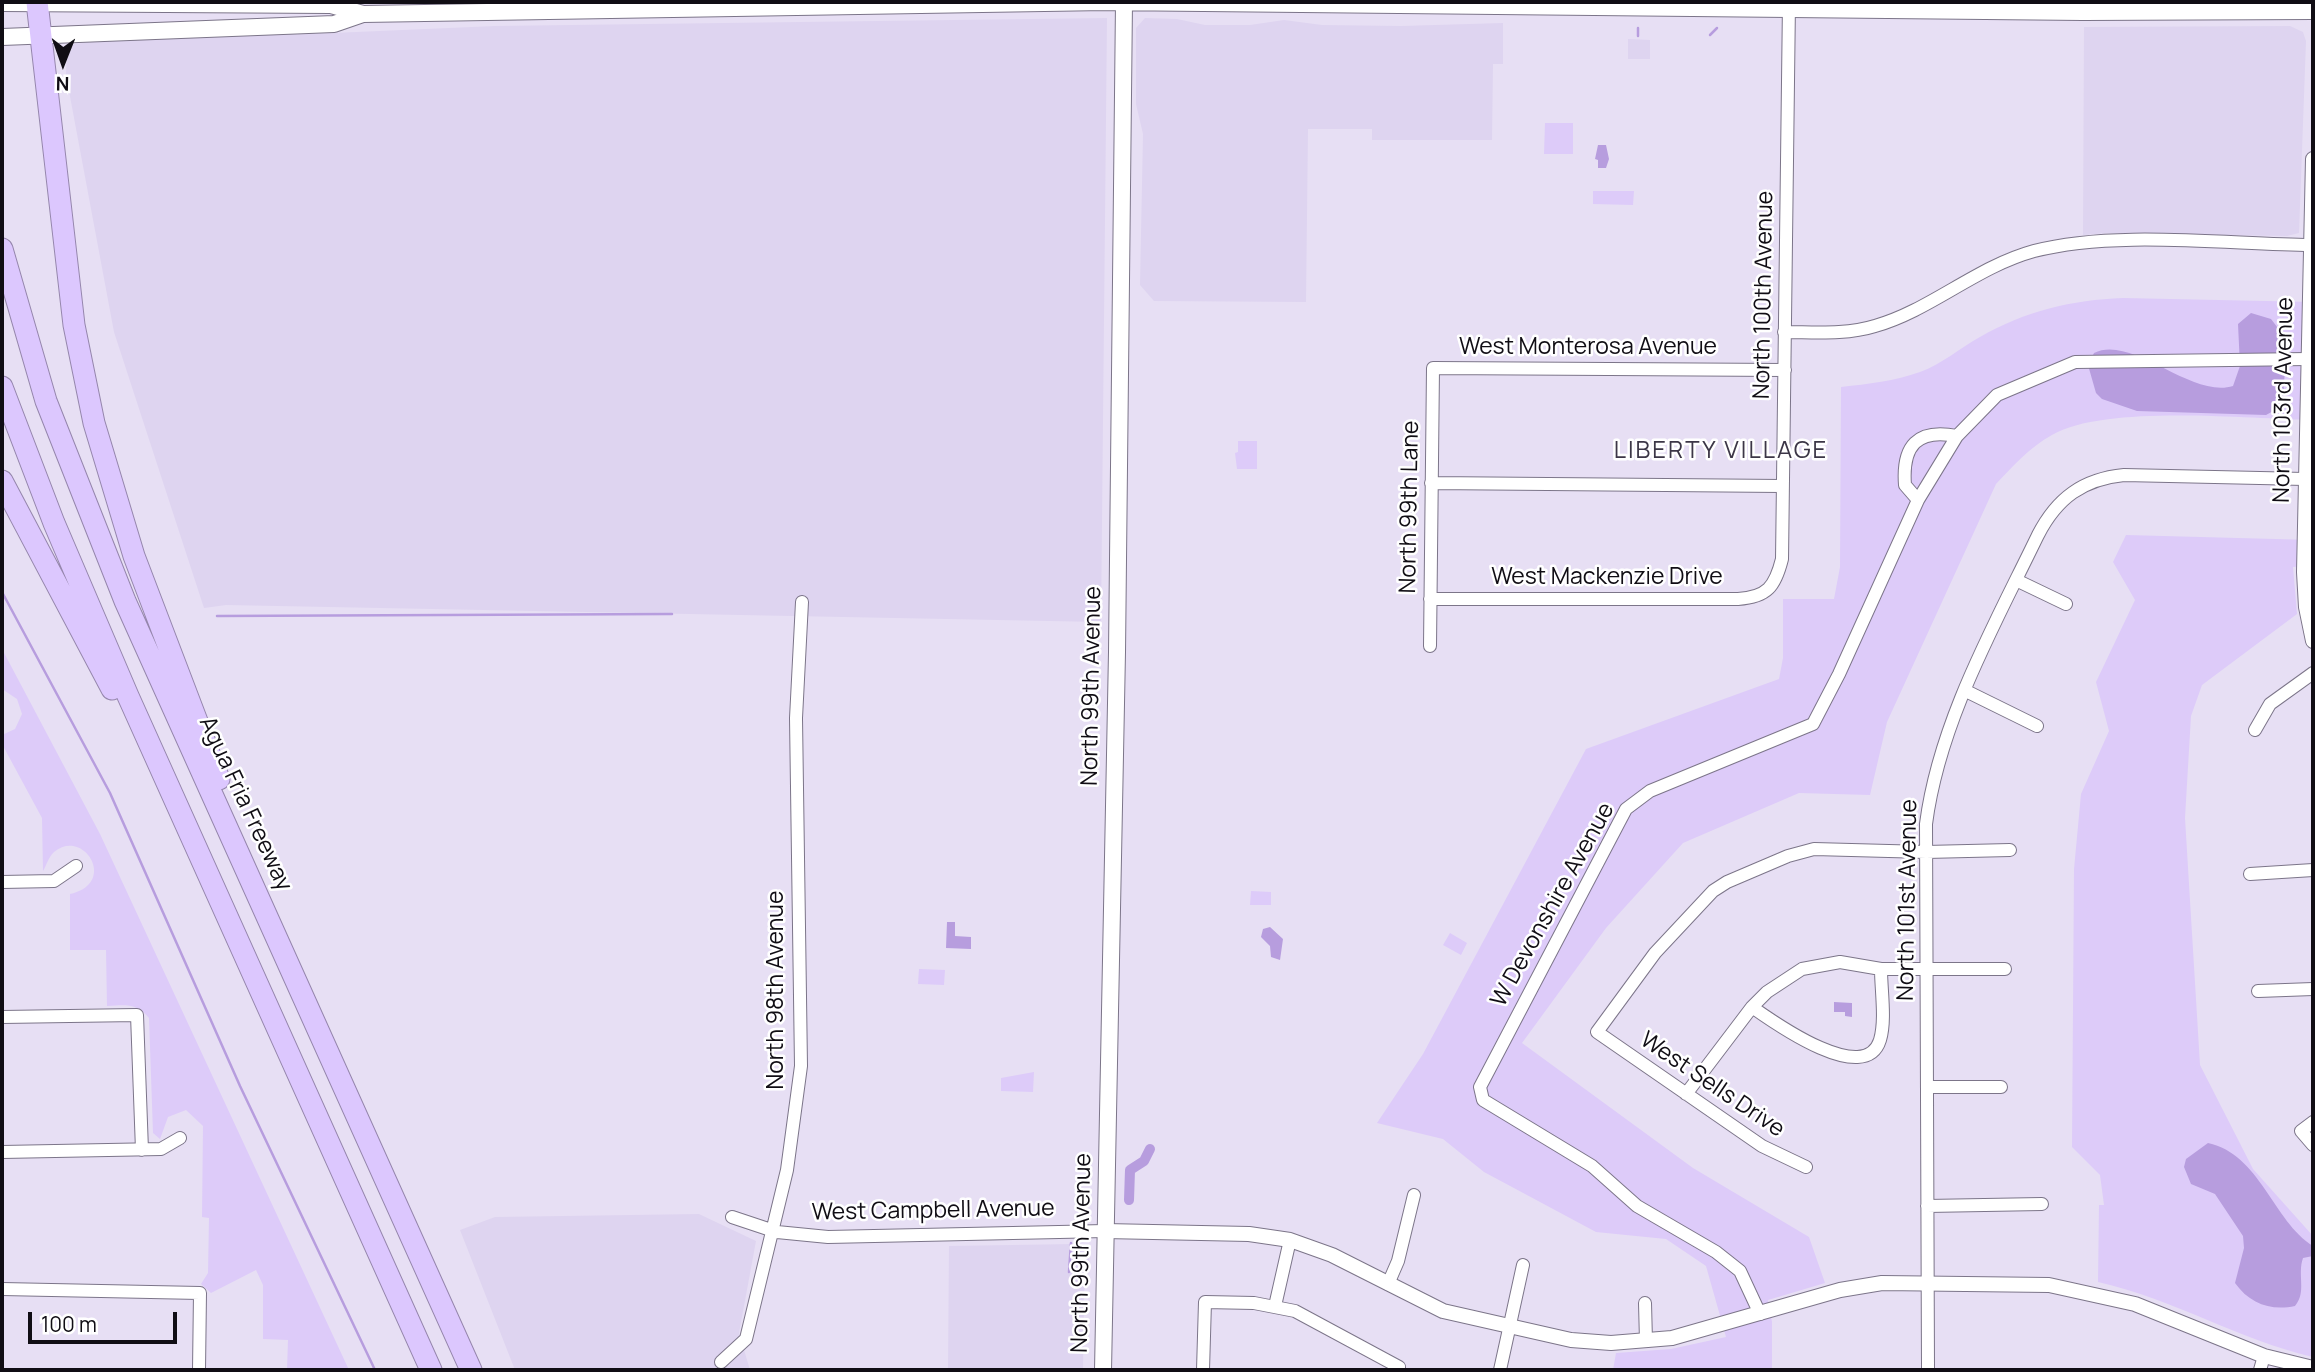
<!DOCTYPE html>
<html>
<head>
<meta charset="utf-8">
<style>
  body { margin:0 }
  #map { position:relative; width:2315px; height:1372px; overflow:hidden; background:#e7dff4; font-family:Manrope,sans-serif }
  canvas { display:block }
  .frame { position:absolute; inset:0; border:4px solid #100d14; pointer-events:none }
  .north { position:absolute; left:28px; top:28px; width:70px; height:70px; -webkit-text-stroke:5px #fff; paint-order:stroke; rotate:181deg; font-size:19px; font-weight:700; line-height:28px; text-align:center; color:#100d14 }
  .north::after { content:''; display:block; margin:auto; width:24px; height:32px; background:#100d14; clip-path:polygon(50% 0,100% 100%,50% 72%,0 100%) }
  .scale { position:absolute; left:28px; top:1312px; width:149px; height:32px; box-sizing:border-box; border:4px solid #100d14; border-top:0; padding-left:9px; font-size:21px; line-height:24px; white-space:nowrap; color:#100d14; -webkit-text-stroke:5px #fff; paint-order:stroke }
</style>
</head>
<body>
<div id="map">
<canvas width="2315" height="1372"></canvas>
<div class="frame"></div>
<div class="north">N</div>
<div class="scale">100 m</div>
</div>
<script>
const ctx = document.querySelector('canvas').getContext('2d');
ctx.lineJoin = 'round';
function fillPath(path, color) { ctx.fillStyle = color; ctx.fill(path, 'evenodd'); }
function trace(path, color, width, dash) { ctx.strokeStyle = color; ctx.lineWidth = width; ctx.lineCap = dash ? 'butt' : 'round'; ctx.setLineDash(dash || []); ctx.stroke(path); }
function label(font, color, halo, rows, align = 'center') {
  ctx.font = font + ' Manrope,sans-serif'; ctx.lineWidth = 5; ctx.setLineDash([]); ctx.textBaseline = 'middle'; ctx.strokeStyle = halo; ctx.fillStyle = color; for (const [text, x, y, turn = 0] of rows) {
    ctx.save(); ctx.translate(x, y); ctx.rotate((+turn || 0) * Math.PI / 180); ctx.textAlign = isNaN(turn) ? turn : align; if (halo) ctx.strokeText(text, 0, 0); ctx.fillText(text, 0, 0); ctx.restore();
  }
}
fillPath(new Path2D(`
  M1107,18L1101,622L226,605L204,608L114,332L66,75L67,45L131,37L310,34L495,26Z
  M1145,18L1177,19L1205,25H1250L1284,20L1322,25L1401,26L1503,23V64H1493L1492,140H1372V129H1308L1306,302L1154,301L1140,285L1143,134L1136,104V28Z
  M2290,26L2303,32L2306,41L2299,233L2287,236L2107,233L2083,235L2084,27Z
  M1628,39L1650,40V59H1628Z
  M699,1214L756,1241L739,1333L750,1370H515L460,1230L495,1217Z
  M1075,1244L1085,1249L1089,1259L1084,1293L1083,1370H948L949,1246Z`), '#ded4f0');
fillPath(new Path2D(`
  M1545,123H1573V154H1544Z
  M1593,191H1634L1633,205L1593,204Z
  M2123,298L2313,302V420C2249,419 2105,404 2052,435C2030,447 2013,466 1996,484L1887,722L1870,795L1799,793L1683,843L1606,928L1522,1043L1693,1168L1809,1237L1825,1283L1768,1300L1772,1322V1370H1613L1616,1353L1671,1349L1726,1337L1706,1266L1666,1239L1596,1232L1484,1172L1443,1139L1377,1123L1423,1054L1586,749L1779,679L1783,658V599H1834L1840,567L1841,387C1868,384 1895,381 1920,372C1942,364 1960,348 1980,337C2025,311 2072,300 2123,298Z
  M1238,441H1257V469H1237L1235,453L1238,452Z
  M2126,535L2313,540V565L2293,567L2297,614L2202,685L2191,716L2185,818L2200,1065L2253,1169L2313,1236V1357C2239,1340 2174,1299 2098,1282L2099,1205H2104L2100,1175L2072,1147L2074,869L2081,794L2109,731L2096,682L2135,600L2113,562Z
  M2,649L100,834L349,1370H287L288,1340L263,1339V1285L256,1270L211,1293L201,1284L208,1273L209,1218L202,1217L203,1126L186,1110L168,1117L160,1139L153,1133L149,1018C136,1003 127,1005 107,1006L106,950H70V894C119,883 83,827 54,852C48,858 47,864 43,871L42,818L2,744V735L15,729L22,714L17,699L2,689Z
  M1251,891L1271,892V905H1250Z
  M1450,933L1467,943L1461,955L1443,945Z
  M919,969L945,970L944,985L918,984Z
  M1034,1072L1033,1092L1001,1091V1078Z`), '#ddcbf9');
fillPath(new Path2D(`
  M1598,145H1606L1609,159L1606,168H1598V160L1595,159Z
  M2251,313L2271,319L2287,340L2283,399L2277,409L2266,415L2137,411L2102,399L2096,393L2088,365L2094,353C2132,334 2191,399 2233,386L2240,366L2238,324Z
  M947,922H955V936L971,937V949L946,948Z
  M1270,927L1283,939L1280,960L1271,957L1270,946L1261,937L1263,929Z
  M1834,1002L1852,1003V1017L1845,1016V1012H1834Z
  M2208,1143C2260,1154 2273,1221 2313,1246V1256L2303,1258C2297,1275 2307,1292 2295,1306C2271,1311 2250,1304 2235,1283L2244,1248L2243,1236L2215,1194L2191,1184L2184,1167L2186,1159Z`), '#b79dde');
trace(new Path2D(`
  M1710,35L1717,28
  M1638,36V28
  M2,592L110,793L240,1086L375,1370
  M217,616L672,614
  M1069,1272L1071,1243`), '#b79dde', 2.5);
trace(new Path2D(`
  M1129,1200L1130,1170L1144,1161L1150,1149`), '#b79dde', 10);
const minor = new Path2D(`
  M1784,332C1814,332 1846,335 1875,326C1931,310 1976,267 2034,251C2114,230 2226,244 2311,245
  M1431,483L1782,486
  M1918,500L1905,485C1902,446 1917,428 1957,436
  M2016,580L2066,604
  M1430,599H1738C1767,597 1775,587 1782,559L1789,2
  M1430,646L1433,368L1785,370
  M1966,691L2037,726
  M2255,730L2270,704L2313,673
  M2250,874L2313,870
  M2,882L54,881L76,866
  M2258,991L2313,989
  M1752,1007C1772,1021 1865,1088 1880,1040C1886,1020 1881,990 1881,969
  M2,1017L137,1015L142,1150
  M1927,1087H2001
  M1686,1094L1752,1007L1767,992L1802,969L1840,962L1881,969H2005
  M2313,1122L2301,1131L2313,1145
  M2,1152L161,1149L180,1138
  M1806,1167L1762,1146L1597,1032L1655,953L1713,891L1727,882L1788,856L1814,849L1926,852L2010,850
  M1927,1206L2042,1204
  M732,1217L777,1232L828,1237L1105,1231
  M1388,1284L1398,1261L1414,1195
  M2,1289L200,1293L199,1370
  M1645,1303L1646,1341
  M1275,1306L1290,1240
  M1760,1314L1740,1271L1716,1252L1637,1206L1592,1166L1483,1100L1480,1087L1626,809L1650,791L1813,724L1839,674L1918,500L1957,436L1997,395L2075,362L2308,359
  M721,1362L746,1339L787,1170L801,1066L796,718L802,602
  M1203,1370L1205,1302L1254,1303L1295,1311L1399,1367L1398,1370
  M1500,1370L1523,1265
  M1928,1370L1926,824C1939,723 1994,626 2038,535C2057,498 2083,479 2124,475L2305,479
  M2260,1370L2264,1356`);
const tertiary = new Path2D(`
  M2313,159L2304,572L2306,607L2313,641
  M1105,1231L1249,1234L1290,1240L1332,1255L1443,1311L1571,1340L1611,1343L1672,1338L1840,1290L1882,1283L2049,1285L2135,1304L2264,1356L2313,1368`);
const secondary = new Path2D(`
  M2,3L331,5L363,14L1106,2L2083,12L2313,11
  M2,37L334,24L363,14
  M1103,1370L1117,652L1124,2`);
const motorway = new Path2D(`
  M37,2L74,325L94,423L134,556L219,779
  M2,249L46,401L125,601L471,1370
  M2,387L54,523L128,696L431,1370
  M2,481L112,689`);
trace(minor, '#7c7589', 14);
trace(tertiary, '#7c7589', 16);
trace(secondary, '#7c7589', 18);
trace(motorway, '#9586ac', 23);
trace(minor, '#fff', 12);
trace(tertiary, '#fff', 14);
trace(secondary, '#fff', 16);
trace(motorway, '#dcc7fe', 21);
label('23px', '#100d14', '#fff', [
  ["North 100th Avenue",1764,295,-89],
  ["West Monterosa Avenue",1588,348],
  ["North 103rd Avenue",2284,400,-89],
  ["North 99th Lane",1410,507,-89],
  ["West Mackenzie Drive",1607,578],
  ["North 99th Avenue",1092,686,-89],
  ["Agua Fria Freeway",245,804,65],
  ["North 101st Avenue",1908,900,-89],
  ["W Devonshire Avenue",1553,905,-61],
  ["North 98th Avenue",777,990,-90],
  ["West Sells Drive",1712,1085,34],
  ["West Campbell Avenue",933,1211,-1],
  ["North 99th Avenue",1082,1253,-89]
]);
ctx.letterSpacing = '2px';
label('24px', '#3c3647', '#fff', [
  ["LIBERTY VILLAGE",1721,451]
]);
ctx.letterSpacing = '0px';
</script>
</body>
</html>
